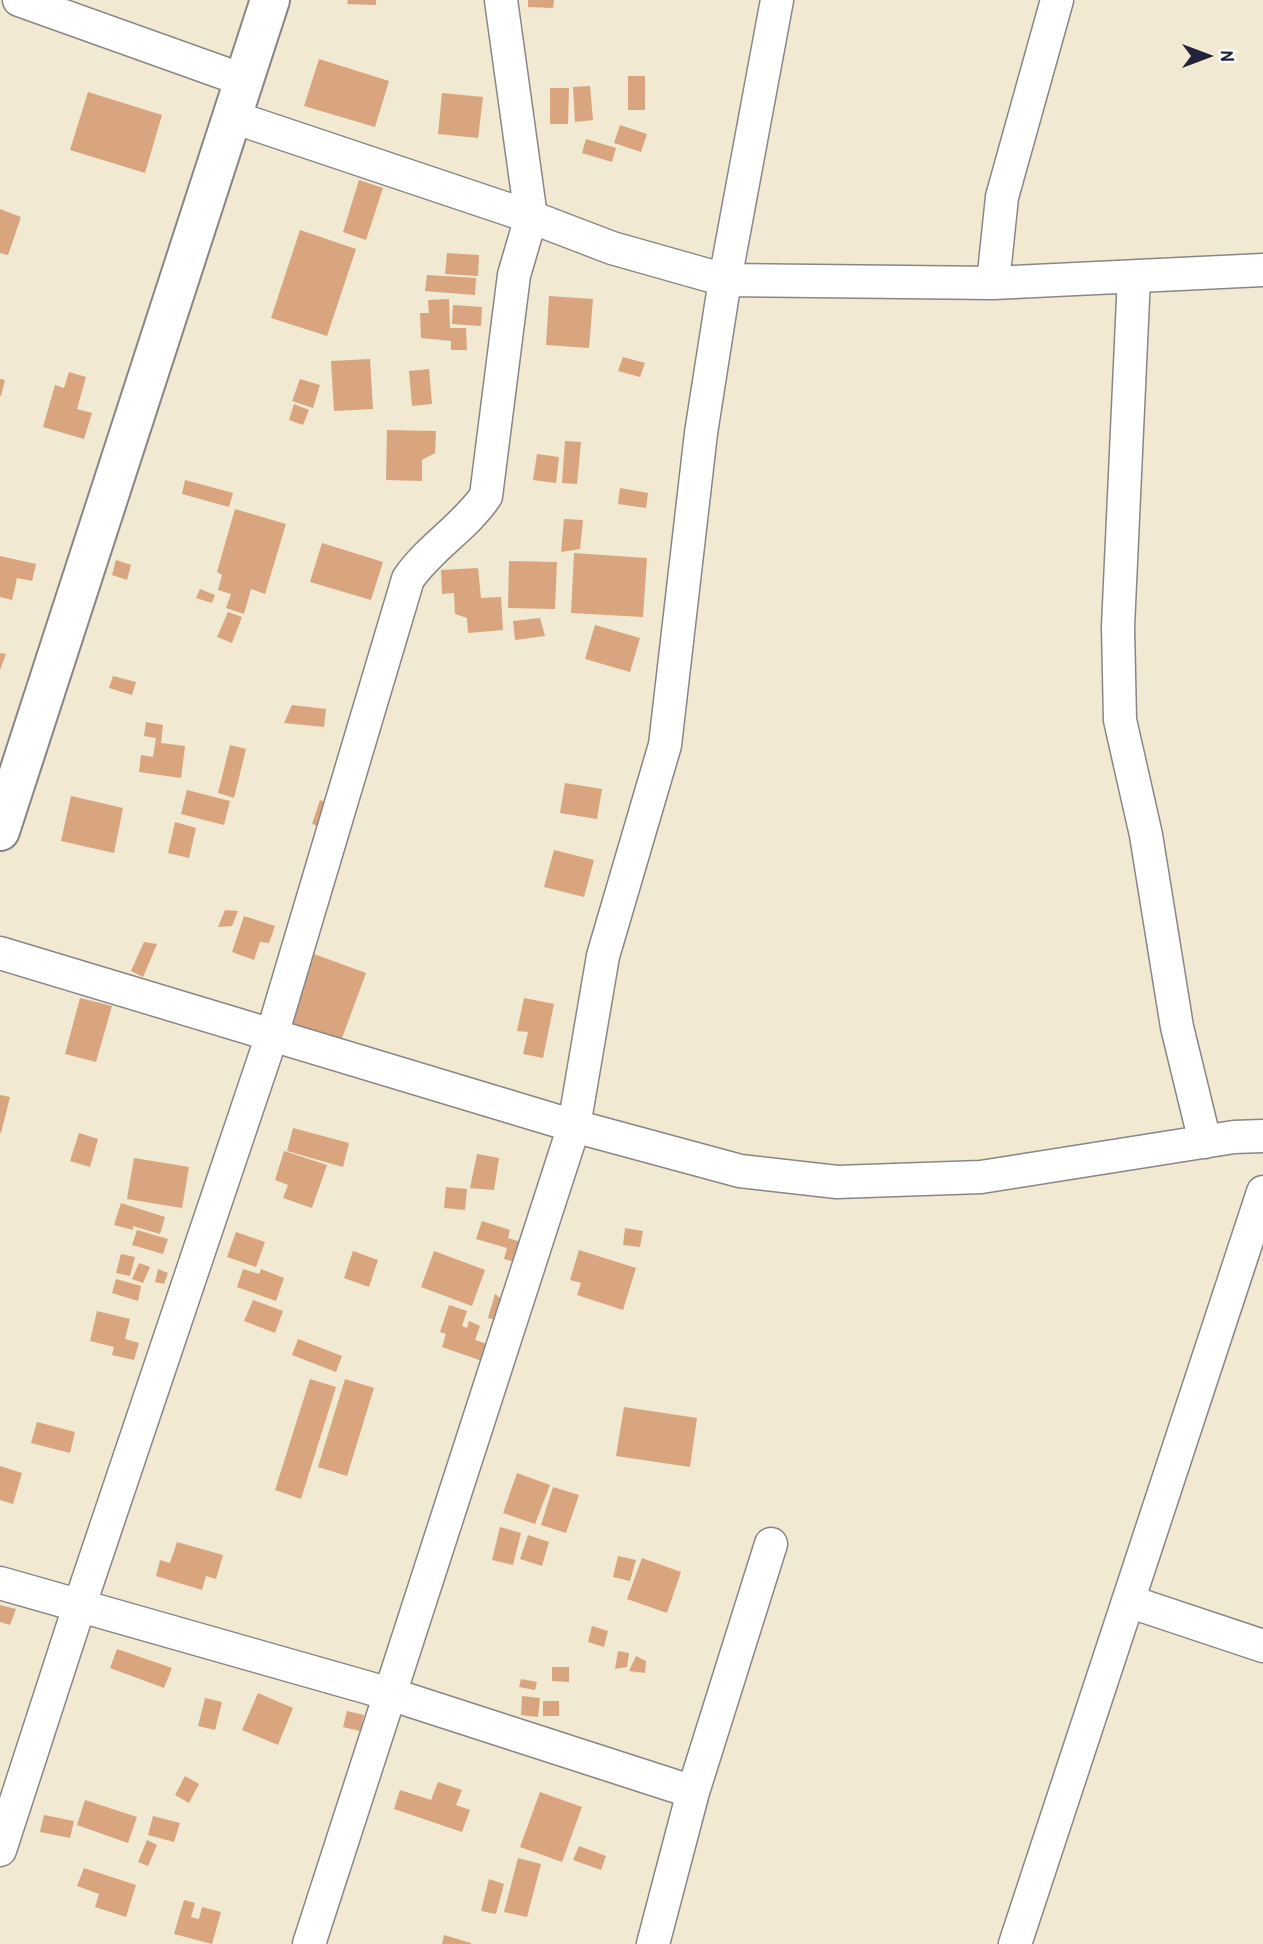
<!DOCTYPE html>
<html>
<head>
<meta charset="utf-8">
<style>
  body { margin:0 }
  #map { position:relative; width:1263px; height:1944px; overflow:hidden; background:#f1e9d1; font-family:"Patrick Hand",sans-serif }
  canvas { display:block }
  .north { position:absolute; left:1172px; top:21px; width:70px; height:70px; -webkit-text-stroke:5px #fdfcf7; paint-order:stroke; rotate:90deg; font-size:19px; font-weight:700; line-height:28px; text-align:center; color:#22223b }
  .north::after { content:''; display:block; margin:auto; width:24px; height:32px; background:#22223b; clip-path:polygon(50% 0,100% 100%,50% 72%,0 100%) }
</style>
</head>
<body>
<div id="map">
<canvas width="1263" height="1944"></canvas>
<div class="north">N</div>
</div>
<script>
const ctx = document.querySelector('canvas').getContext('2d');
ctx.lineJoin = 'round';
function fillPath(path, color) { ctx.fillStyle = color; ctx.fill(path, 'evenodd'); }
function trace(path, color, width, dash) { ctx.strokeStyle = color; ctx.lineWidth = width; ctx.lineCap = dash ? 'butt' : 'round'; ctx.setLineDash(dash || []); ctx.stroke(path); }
fillPath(new Path2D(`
  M348,0H376V5L347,4Z
  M528,0H554L553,8L528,7Z
  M319,59L389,81L375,127L304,106Z
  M628,76H645V110H628Z
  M590,86L593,120L575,122L573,87Z
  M550,88H569L568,124H550Z
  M88,92L162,115L145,173L70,150Z
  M442,93L483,97L478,138L438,134Z
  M620,125L647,134L641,152L614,143Z
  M586,139L616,148L612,162L582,153Z
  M359,180L383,188L366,240L343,232Z
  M0,209L21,217L8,255L0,253Z
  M300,230L356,249L327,336L271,318Z
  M447,253L479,255L478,276L445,274Z
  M427,275L476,278L475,295L425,291Z
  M549,296L593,299L589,348L546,345Z
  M449,299L450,328H466L467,350H451V341L421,338L420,313H429L428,300Z
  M453,305L482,307L481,326L452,324Z
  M623,357L645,363L640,377L618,371Z
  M370,359L373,409L334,411L331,361Z
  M429,369L432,404L412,406L409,371Z
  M69,372L86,377L77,409L92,413L84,439L43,427L55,385L64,388Z
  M0,379L5,380L1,396H0Z
  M300,379L320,385L313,408L292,401Z
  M294,404L309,410L303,425L289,420Z
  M387,430L436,431L435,453L422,460V481L386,480Z
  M565,441L581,442L577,484L562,483Z
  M537,454L559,457L556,483L533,480Z
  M185,480L233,493L229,507L182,494Z
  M620,488L648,493L646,508L618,504Z
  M235,509L286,524L265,594L251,589L244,614L226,608L231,594L218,590L222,575L217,572Z
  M564,519L583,520L580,549L561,552Z
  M322,543L383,562L371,600L310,582Z
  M574,553L647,558L643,617L571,613Z
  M0,556L36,564L32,581L17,578L12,600L0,597Z
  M116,560L131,565L127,580L112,575Z
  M509,561L557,562L555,609L508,608Z
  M478,568L481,598L501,597L503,630L468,633L467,618L455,614L454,593L442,594L441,570Z
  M200,589L215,595L212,603L196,598Z
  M228,612L242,617L232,643L217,637Z
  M540,618L545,636L515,640L513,621Z
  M595,625L640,638L630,672L585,659Z
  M0,653L6,654L0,670Z
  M113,676L136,682L132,695L109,688Z
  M292,705L326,709L324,727L284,723Z
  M146,722L163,725L161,743L185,746L181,778L139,772L141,755L153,757L156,738L144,736Z
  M230,745L246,749L234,798L218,793Z
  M565,783L602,789L597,819L560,813Z
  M187,790L230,801L224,825L181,814Z
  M71,796L123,808L114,853L61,841Z
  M320,800L334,805L326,828L312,824Z
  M175,822L196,828L189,858L168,853Z
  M554,850L594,860L584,897L544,887Z
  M225,910L238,911L232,926L218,927Z
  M244,916L275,926L269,943L260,942L254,960L232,952Z
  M144,942L157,944L143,977L131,971Z
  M314,954L366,973L341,1041L289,1022Z
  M80,998L112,1006L96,1062L65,1054Z
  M524,998L554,1004L543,1058L523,1054L528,1032L517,1031Z
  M0,1095L10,1097L1,1133H0Z
  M293,1128L349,1143L343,1167L287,1151Z
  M79,1133L98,1139L90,1167L70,1161Z
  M284,1151L327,1165L312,1208L283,1198L288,1185L275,1180Z
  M477,1154L499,1158L494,1190L470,1188Z
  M134,1158L189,1167L182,1208L127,1199Z
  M446,1187L467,1189L465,1210L444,1208Z
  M121,1203L165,1217L160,1234L133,1226V1230L114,1225Z
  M482,1221L510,1230L508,1238L521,1242L522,1264L504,1259L507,1248L476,1239Z
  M625,1228L643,1231L640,1247L623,1245Z
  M137,1230L168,1239L163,1254L132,1245Z
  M236,1232L265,1242L256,1267L227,1257Z
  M579,1250L636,1268L623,1310L577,1295L581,1283L570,1280Z
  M353,1251L378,1260L369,1287L344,1278Z
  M434,1251L485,1270L472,1306L421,1287Z
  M121,1254L135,1257L130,1276L116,1273Z
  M139,1263L150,1267L143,1283L132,1279Z
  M158,1269L168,1273L164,1284L155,1282Z
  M243,1269L259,1274L261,1269L284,1278L276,1301L237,1287Z
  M116,1279L141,1286L138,1301L112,1293Z
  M495,1294L504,1301V1322L488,1318Z
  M253,1300L283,1311L275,1333L244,1321Z
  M449,1305L467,1311L462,1326L467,1328L469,1321L480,1326L475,1340L487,1344L482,1361L442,1347L446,1334L440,1332Z
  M97,1311L130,1319L125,1339L139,1343L134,1360L112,1355L114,1347L90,1341Z
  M298,1339L342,1356L336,1372L292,1355Z
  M310,1379L336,1387L301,1499L275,1490Z
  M345,1379L374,1388L347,1476L318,1467Z
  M624,1407L697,1418L690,1467L616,1456Z
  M37,1422L75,1432L70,1453L31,1443Z
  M0,1466L22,1473L13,1504L0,1500Z
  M517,1473L550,1485L535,1524L503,1513Z
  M553,1487L579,1495L566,1533L541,1525Z
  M500,1527L521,1533L513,1565L492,1560Z
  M528,1535L549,1542L542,1566L520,1559Z
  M177,1542L223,1555L216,1579L206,1576L202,1590L156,1576L160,1560L170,1563Z
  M618,1556L636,1560L630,1581L613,1577Z
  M642,1558L681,1572L667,1613L627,1599Z
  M0,1605L16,1609L10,1625L0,1622Z
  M592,1626L608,1631L604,1647L588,1642Z
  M117,1649L172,1668L164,1688L110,1668Z
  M618,1651L629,1653L627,1667L615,1669Z
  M636,1656L646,1661L645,1673L629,1671Z
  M552,1667H569V1682L552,1681Z
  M521,1679L537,1682L535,1690L519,1687Z
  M258,1693L293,1708L278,1745L242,1730Z
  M522,1696L540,1698L538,1717L521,1715Z
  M205,1698L222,1702L215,1730L198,1726Z
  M543,1701H559V1716H543Z
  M347,1711L364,1715L360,1731L343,1727Z
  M185,1776L199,1784L189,1803L175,1795Z
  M438,1782L462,1790L456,1805L470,1810L462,1832L394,1809L400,1790L431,1800Z
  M540,1792L582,1807L562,1862L520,1847Z
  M85,1800L137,1817L128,1843L77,1825Z
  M44,1815L74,1821L70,1838L40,1832Z
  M153,1816L180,1823L174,1842L148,1835Z
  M147,1840L157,1845L148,1866L138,1862Z
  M579,1846L606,1856L601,1870L573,1860Z
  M518,1858L541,1864L527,1917L504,1912Z
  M84,1868L136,1885L126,1917L95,1907L99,1894L77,1886Z
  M489,1879L504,1884L496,1914L481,1911Z
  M184,1900L195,1903L191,1917L199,1919L202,1907L221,1912L212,1944L174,1934Z
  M444,1935L471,1943V1944H442Z`), '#d8a57f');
const street = new Path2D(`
  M19,0L243,80
  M233,117L531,217L612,248L725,280L993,283L1263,270
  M1134,277L1118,627L1120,720L1146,835L1177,1027L1205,1142
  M993,283L1002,197L1057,0
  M0,953L574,1126L740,1171L837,1182L981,1177L1234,1137L1263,1136
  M0,1583L390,1694L693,1792
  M1128,1601L1263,1646
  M0,1850L79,1607L272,1035L408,579C430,547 464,528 486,496L514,275L531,217L501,0
  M309,1944L574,1126L603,956L665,745L701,433L725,280L777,0
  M653,1944L693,1792L771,1544
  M1015,1944L1263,1192`);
const secondary = new Path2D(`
  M0,831L270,0`);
trace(street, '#8a8686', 35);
trace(secondary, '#8a8686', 42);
trace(street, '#fff', 32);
trace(secondary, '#fff', 38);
</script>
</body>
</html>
